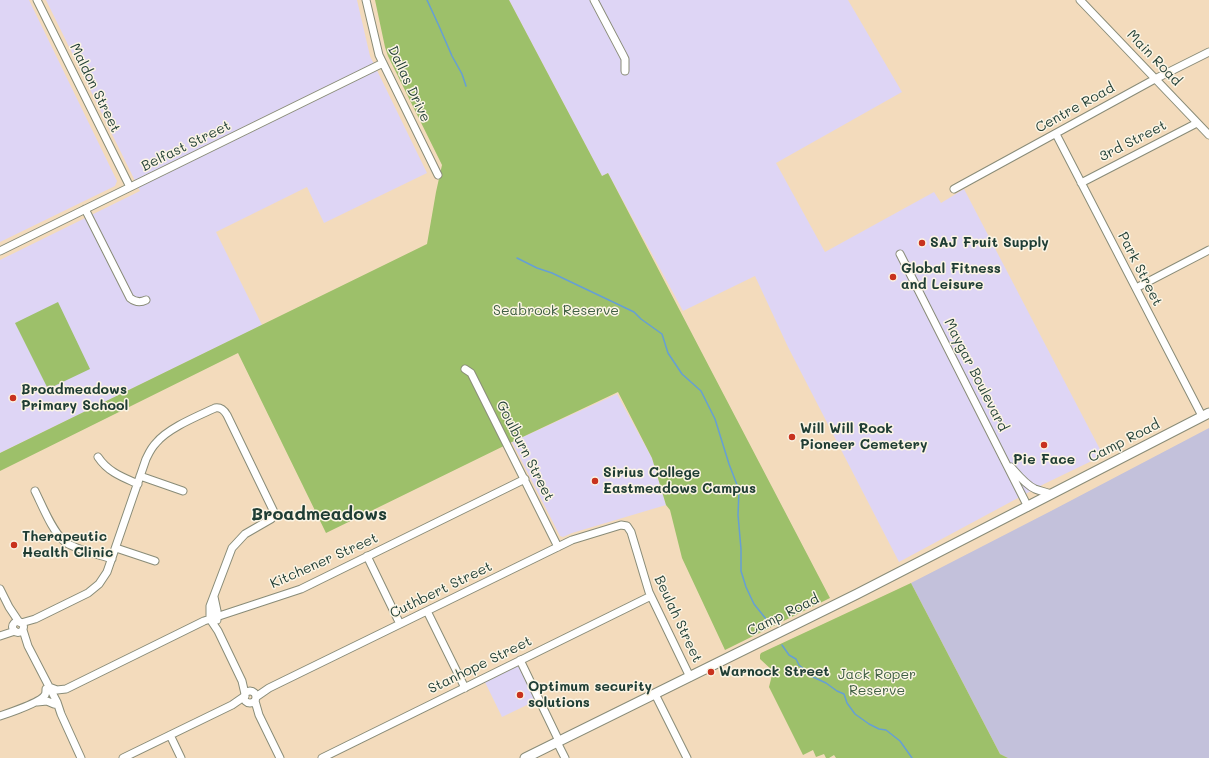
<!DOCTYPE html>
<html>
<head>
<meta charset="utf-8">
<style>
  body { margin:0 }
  canvas { display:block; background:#f3dbbc }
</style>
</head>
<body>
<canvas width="1209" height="758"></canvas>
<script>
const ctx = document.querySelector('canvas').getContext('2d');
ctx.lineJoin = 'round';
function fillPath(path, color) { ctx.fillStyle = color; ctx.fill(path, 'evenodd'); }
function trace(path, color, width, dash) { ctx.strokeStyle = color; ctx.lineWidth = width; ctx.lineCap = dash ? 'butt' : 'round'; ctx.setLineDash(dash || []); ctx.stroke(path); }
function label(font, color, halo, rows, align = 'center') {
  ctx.font = font + ' Mali,sans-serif'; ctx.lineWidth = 3; ctx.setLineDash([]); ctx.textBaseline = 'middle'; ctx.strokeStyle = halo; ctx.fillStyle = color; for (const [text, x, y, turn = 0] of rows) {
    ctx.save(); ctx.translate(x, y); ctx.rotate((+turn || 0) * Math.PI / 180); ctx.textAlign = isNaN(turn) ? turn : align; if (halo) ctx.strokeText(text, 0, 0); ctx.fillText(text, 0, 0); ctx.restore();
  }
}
fillPath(new Path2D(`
  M0,0H29L117,181L115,186L0,242Z
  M46,0H357L370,56L427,173L324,223L307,187L216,232L262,325L0,453V260L140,191Z
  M509,0H848L902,92L776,163L825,252L934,192L941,203L964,189L1104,457H1100L1044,484L899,562L788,347L755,276L683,311L608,173L602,176Z
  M617,394L652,458L666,505L572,533L563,537L560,536L512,442Z
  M520,660L539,700L531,704H529L502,717L483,678Z`), '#ded5f5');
fillPath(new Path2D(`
  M1209,428V758H1008L1000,754L911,583L1051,511Z`), '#c3c1db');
fillPath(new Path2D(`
  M375,0H509L602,176L608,173L830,598L725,650L682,558L670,510L666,505L652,458L618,392L512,442L326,533L238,353L0,471V453L427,244L436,192L442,165L388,56L385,47Z
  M58,302L90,369L48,389L15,323Z
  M911,583L1000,754L1008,758H836L834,755L829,758H826L824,754L816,757L813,750L803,755L769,687L773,671L760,659V655L761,653Z`), '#9dc06a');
trace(new Path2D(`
  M427,0L439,26L452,56L462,74L466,86
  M517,258L537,268L552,273L634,312L641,319L662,334L668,353L682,374L701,391L715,419L729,464L739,490L738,515L741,549V571L746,587L754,604L770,624
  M782,645L789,655L796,659L799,665L813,677L826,683L837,691L844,694L847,703L855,714L869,724L879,729L886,730L900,741L912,758`), '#669fd5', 1.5);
const minor = new Path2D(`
  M37,0L130,187
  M366,0L379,55L438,175
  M594,0L623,55L625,59V71
  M1080,0L1209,135
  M1056,134L1202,416
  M1081,183L1197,123
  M954,189L1155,79L1209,52
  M85,209L130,298C135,302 140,303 146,300
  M0,251L383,63
  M900,254L1028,507
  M1136,288L1209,250
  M465,369L471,373L558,547
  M98,457C108,472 122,477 138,484
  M1011,467C1018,475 1026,485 1035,489C1040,491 1046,492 1051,494
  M140,476L183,491
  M35,491C42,505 53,533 65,542C74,549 100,555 112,559
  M116,548L155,561
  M367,556L400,624
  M0,589L9,607L19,622
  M214,597L217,611V620
  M427,611L465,688
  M12.5 627a5.5 5.5 0 1 1 11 0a5.5 5.5 0 1 1-11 0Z
  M21,623L35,619L88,593L99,584L107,572L146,459C149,453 151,448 156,443C168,428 198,416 215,408C221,407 224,410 227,415L274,512L273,517L271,519L245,534L232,548L210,606V619L218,631L242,681L245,694
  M23,630L28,646L57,702L61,714L81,758
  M0,636L15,631
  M520,660L559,741
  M49,687L57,690L66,689L204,621L301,589L525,479
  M244 697a6 6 0 1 1 12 0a6 6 0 1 1-12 0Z
  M655,694L687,758
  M256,697L269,688L572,540L621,525L627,526L631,532L649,592L690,677
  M255,701L259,715L280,758
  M37,702L47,701L54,704
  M0,716C9,713 41,702 45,695C46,694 46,690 46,689
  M170,735L181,758
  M557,742L565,758
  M123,758L232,705L245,696
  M322,758L651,596`);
const major = new Path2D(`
  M525,758L857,594L1209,413`);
trace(minor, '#898c78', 9);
trace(major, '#898c78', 11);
trace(minor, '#fff', 7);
trace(major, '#fff', 9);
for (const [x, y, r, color] of [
  [922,243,4,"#c8321e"],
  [893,277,4,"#c8321e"],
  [13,398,4,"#c8321e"],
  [792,437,4,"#c8321e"],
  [1044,445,4,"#c8321e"],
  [595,481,4,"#c8321e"],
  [14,545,4,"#c8321e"],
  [711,672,4,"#c8321e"],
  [520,695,4,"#c8321e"]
]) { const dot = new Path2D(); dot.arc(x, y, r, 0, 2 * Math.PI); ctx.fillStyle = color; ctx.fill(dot); trace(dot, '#fcf5e5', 1.5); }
label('14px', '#1f3d34', '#fcf5e5', [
  ["Main Road",1154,58,46],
  ["Dallas Drive",409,84,65],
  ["Maldon Street",95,88,64],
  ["Centre Road",1075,108,-29],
  ["3rd Street",1133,141,-27],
  ["Belfast Street",186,146,-26],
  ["Park Street",1140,269,63],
  ["Maygar Boulevard",976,375,63],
  ["Camp Road",1124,441,-27],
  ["Goulburn Street",525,451,63],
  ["Kitchener Street",324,561,-24],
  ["Cuthbert Street",441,590,-26],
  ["Camp Road",783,615,-26],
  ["Beulah Street",678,619,65],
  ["Stanhope Street",480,665,-26]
]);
label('bold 14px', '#1f3d34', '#fcf5e5', [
  ["SAJ Fruit Supply",930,243],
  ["Global Fitness",901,269],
  ["and Leisure",901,285],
  ["Broadmeadows",21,390],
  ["Primary School",21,406],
  ["Will Will Rook",800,429],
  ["Pioneer Cemetery",800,445],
  ["Pie Face",1044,460,"center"],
  ["Sirius College",603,473],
  ["Eastmeadows Campus",603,489],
  ["Therapeutic",22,537],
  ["Health Clinic",22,553],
  ["Warnock Street",719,672],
  ["Optimum security",528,687],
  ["solutions",528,703]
], 'left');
label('14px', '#3e5e42', '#fcf5e5', [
  ["Seabrook Reserve",556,311],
  ["Jack Roper",877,675],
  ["Reserve",877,691]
]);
label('bold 18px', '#1f3d34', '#fcf5e5', [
  ["Broadmeadows",319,514]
]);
</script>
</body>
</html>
